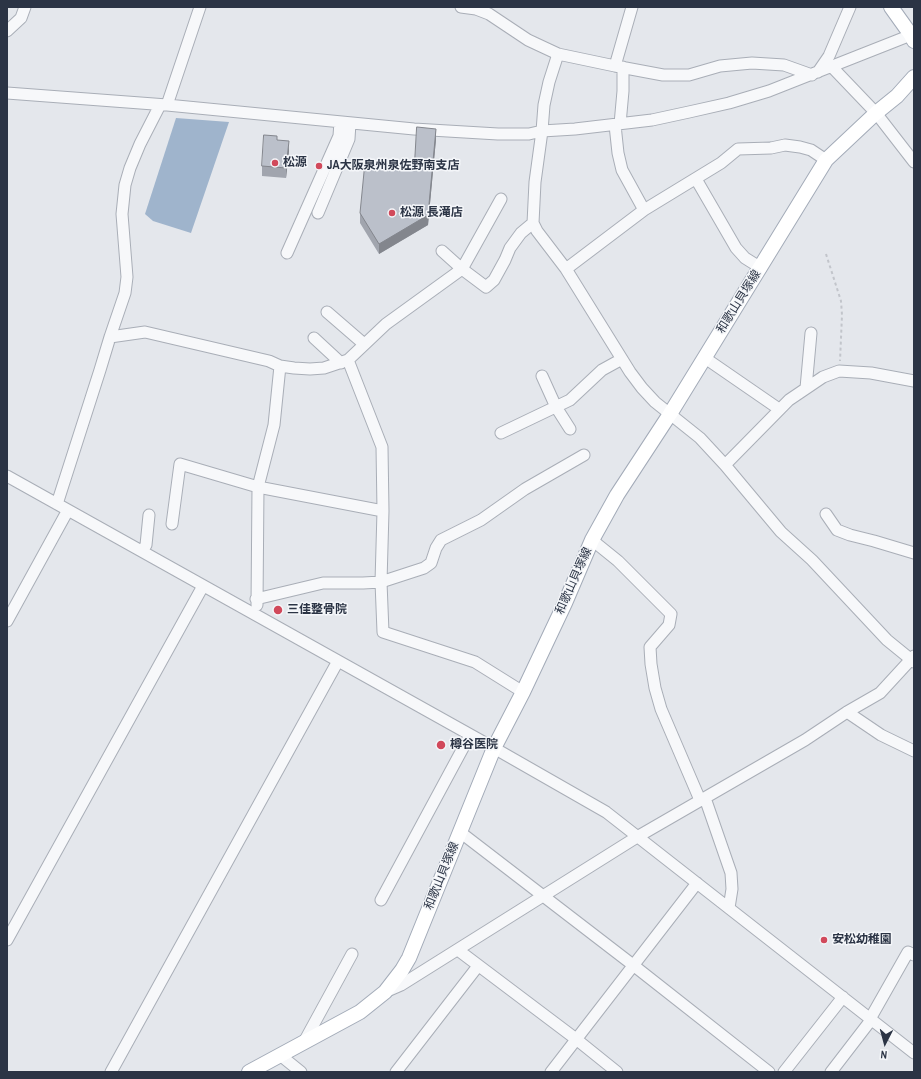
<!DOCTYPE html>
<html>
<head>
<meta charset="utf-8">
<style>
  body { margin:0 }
  #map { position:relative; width:921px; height:1079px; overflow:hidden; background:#e4e7ec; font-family:"Archivo Narrow",sans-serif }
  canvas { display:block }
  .frame { position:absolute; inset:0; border:8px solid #2b3445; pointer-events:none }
  .north { position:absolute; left:865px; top:1023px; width:40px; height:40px; -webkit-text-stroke:3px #f4f6f9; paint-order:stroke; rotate:186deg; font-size:11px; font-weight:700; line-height:16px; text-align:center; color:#2b3445 }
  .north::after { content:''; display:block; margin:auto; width:14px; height:18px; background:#2b3445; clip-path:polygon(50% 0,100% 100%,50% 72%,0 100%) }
</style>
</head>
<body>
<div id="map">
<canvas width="921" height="1079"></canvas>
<div class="frame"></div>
<div class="north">N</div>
</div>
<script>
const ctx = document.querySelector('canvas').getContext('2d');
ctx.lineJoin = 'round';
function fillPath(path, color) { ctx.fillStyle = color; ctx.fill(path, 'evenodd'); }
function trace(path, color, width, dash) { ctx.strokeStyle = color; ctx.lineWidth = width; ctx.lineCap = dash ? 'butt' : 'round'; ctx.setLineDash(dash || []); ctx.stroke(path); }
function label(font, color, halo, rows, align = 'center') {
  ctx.font = font + ' "Archivo Narrow","Noto Sans JP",sans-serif'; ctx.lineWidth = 3; ctx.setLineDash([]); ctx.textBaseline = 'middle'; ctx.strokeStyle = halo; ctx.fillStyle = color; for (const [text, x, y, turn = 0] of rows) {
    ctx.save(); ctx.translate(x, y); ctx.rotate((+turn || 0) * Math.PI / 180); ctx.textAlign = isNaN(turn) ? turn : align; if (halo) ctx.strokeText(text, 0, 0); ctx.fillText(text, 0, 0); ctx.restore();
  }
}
fillPath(new Path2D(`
  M176,118L229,122L191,233L153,221L145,214Z`), '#9fb4cc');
const minor = new Path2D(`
  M461,7L476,9L489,14L528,40L558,54L615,66L663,75H689L720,66L752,63L784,65L812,75
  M7,31L21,18L25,7
  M558,54L549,82L544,105L542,131L535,182L533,223L537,231L566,269L630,372L642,388L655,402L700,438L725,465L781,532L812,560L887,640L914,662
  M615,66L632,7
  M832,67L876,113L914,162
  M818,72L829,56L850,7
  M7,93L167,105L414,129L498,134H529L542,131L575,129L652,120L689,112L729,103L769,91L911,35
  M167,105L200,7
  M620,124L623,91V67
  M615,125L618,153L622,170L644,210
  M696,179L736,248L745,258L761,268
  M318,213L349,139L350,123
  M442,251L462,269L501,199
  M287,253L339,136L340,122
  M566,269L644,210L721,163L738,149L771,148L785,145L800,147L811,150L826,160
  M327,312L364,344
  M110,337L145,332L269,361L280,366L294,368L310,369L324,368L348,360L386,324L462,269L486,287L494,280L505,260L510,248L521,233L533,223
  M314,338L341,363
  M705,358L779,409
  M348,360L382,447L383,511L381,582L383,632L475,662L523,692
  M542,376L556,407L570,429
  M806,388L811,333
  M501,433L570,400L602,370L622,359
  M725,465L789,400L823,377L839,371L871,373L914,381
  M7,476L494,748L606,812L914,1053
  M57,504L100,370L110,337L125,293L127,277L122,214L125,185L130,168L140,144L160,105
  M826,514L837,530L850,535L874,541L914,553
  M172,524L180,464L258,487L383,511
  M592,540L618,561L671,614L669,625L650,647L651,664L655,688L661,709L700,800
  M142,551L146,545L149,515
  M256,599L323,583H363L381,582L424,568L431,563L436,548L441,540L481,520L525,489L584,455
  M257,605L258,487L274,425L280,366
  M7,621L68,510
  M847,712L881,735L914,751
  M705,798L731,873L732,889L729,908
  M460,832L633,965L769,1072
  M381,900L470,735
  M7,940L203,586
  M458,950L576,1039L617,1072
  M385,992L401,985L637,837L805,740L847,712L880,693L914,656
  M870,1019L908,952L914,955
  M304,1042L352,954
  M280,1055L301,1072
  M111,1072L338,661
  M396,1072L478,966
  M551,1072L697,883
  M784,1072L843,997
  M831,1072L871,1020`);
const major = new Path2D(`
  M891,7L911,35L914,41
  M249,1072L360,1012L385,992L402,970L409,958L494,748L523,692L565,603L592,540L617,495L670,414L826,160L876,113L897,96L914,77`);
trace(minor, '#a9aeb7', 13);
trace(major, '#a3abb8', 16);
trace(new Path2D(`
  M826,254L841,301L842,315L840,361`), '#c2c5cb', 2, [3, 3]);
trace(minor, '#f7f8fa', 11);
trace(major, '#fff', 14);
fillPath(new Path2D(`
  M436,139L428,225L379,254L360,223V213L414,166Z
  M277,140L289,151L286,178L262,176V166Z`), '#a1a5ae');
fillPath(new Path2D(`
  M436,129V139L428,225L379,254V244Z
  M289,141V151L286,178V168Z`), '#83868d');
const building = new Path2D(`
  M417,127L436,129L428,215L379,244L360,213L365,162L414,166Z
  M264,135L277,136V140L289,141L286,168L262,166Z`);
fillPath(building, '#bbc0ca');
trace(building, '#83868d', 1);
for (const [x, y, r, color] of [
  [275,163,4,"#d1495b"],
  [319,166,4,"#d1495b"],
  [392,213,4,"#d1495b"],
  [278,610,5,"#d1495b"],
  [441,745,5,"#d1495b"],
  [824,940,4,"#d1495b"]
]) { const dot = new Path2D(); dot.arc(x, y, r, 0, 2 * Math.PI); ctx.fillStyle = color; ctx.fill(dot); trace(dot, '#f4f6f9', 1.5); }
label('bold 12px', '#2b3445', '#f4f6f9', [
  ["松源",283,163],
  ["JA大阪泉州泉佐野南支店",327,166],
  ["松源 長滝店",400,213],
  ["三佳整骨院",287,610],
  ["樽谷医院",450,745],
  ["安松幼稚園",832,940]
], 'left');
label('12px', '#2b3445', '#f4f6f9', [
  ["和歌山貝塚線",739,302,-58],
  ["和歌山貝塚線",574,581,-66],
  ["和歌山貝塚線",442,876,-68]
]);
</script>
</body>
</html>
